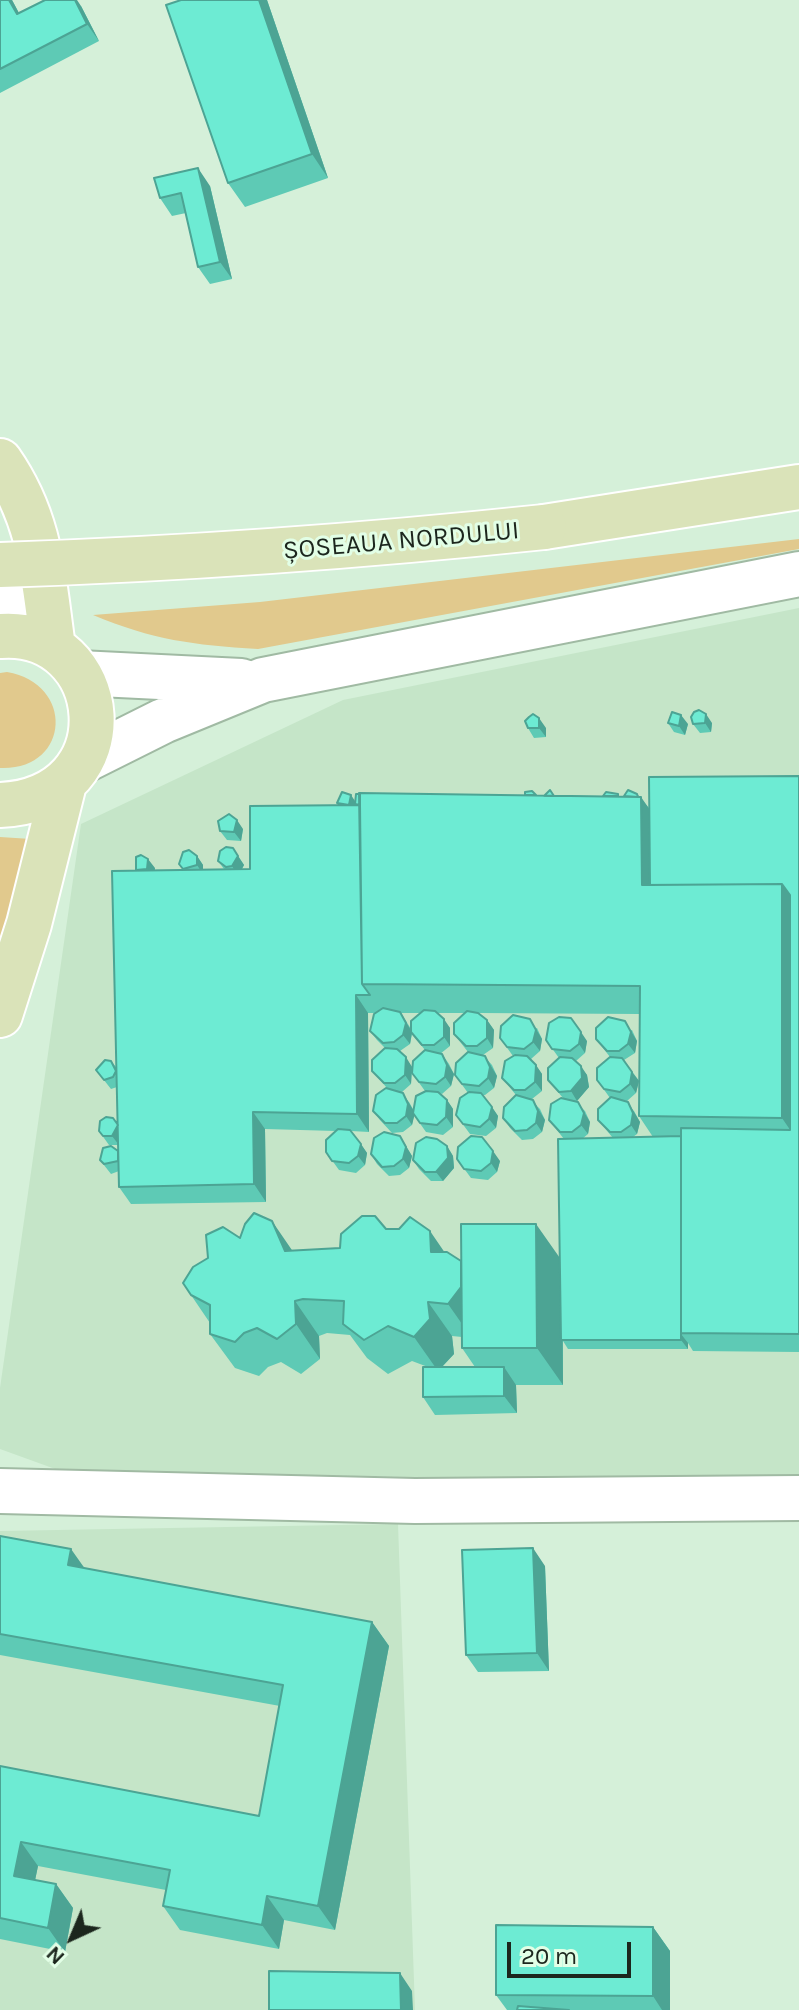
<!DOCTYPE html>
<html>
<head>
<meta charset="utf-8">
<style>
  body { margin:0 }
  #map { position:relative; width:799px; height:2010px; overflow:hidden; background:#d5f0d9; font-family:Karla,sans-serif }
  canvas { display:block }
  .north { position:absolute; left:32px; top:1898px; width:80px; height:80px; -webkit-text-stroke:6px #e2fee6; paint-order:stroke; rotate:224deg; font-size:22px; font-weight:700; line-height:32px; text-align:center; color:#1c261d }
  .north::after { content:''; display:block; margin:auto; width:28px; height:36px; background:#1c261d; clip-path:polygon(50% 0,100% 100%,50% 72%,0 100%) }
  .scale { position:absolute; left:507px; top:1942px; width:124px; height:36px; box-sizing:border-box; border:4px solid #1c261d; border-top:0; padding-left:10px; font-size:24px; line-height:28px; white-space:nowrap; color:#1c261d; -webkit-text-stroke:6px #e2fee6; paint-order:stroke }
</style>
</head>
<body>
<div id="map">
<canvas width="799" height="2010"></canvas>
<div class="north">N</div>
<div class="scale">20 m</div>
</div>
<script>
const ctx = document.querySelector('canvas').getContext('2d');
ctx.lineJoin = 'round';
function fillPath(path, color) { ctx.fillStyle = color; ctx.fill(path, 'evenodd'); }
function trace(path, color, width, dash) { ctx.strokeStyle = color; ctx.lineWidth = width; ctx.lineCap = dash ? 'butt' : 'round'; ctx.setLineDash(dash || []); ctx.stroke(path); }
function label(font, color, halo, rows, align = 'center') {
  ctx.font = font + ' Karla,sans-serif'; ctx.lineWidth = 6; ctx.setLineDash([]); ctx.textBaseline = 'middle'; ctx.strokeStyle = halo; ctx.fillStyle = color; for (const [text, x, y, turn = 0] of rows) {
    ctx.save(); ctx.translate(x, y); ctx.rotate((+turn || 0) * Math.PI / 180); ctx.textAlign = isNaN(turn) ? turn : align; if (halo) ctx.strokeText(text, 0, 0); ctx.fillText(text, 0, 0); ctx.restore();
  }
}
fillPath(new Path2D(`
  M799,608V1485L58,1470L0,1449V1388L81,824L343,700Z
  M398,1524L415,2010H0V1531Z`), '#c5e5c8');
fillPath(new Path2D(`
  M799,539V549L258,649C193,645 153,640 93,615L260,602Z
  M7,672C76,684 70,771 0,768V673Z
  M0,837L31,839L0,947Z`), '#e1c98d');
const minor = new Path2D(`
  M0,595L18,635
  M79,673L241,681
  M83,761L163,721L263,680L799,574
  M0,1491L415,1501L799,1498`);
const major = new Path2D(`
  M0,461C42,521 43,578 53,647
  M544,527L799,487
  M0,636C112,627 132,799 0,805
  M0,1015L29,924L64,784`);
trace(minor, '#a0baa3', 48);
trace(major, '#fff', 48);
trace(minor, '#fff', 44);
trace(major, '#dae3b9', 44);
const majorBridge = new Path2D(`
  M0,565C182,559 363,546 544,527`);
trace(majorBridge, '#fff', 48, []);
trace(majorBridge, '#dae3b9', 44);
fillPath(new Path2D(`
  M0,0H12L19,13L81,6L99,41L0,93Z
  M181,0H267L328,178L245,207L228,183Z
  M210,186L232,279L210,284L198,267L186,213L172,216L160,198Z
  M668,723L688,724L685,735L674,732Z
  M712,723L711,732L700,733L693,724Z
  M528,728H546V737L534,738Z
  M799,776V1352L693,1351L688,1343V1349H568L563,1341V1385H516L517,1413L435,1415L423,1397L428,1367L412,1361L388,1374L367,1358L350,1335L327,1333L319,1336L320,1359L301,1374L281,1362L268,1367L259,1376L235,1368L210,1334V1323L191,1295L240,1238L293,1251L340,1248L386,1229L445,1252L461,1261L560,1258L564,1139L549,1120L563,1098L548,1080L559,1058L546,1040L587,1041L585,1053L576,1061L574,1060L587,1075L589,1087L577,1101H574L585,1111L590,1122L588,1134L582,1139L613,1138L598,1120L610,1098L597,1080L610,1057L596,1039L632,1030L637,1041L635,1053L624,1060L639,1081L636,1093L627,1101L621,1100L634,1111L640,1122L637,1134L633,1137H653L639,1116V1014L479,1013L487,1020L494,1030L493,1048L483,1055L492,1065L497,1076L494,1088L485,1095H483L498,1116L496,1128L486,1136L470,1134L456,1115L468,1093L455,1075L468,1052L454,1034L465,1013H437L450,1028V1046L440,1054H442L449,1064L454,1074L451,1086L442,1094L440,1093L447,1100L453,1109V1127L443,1135L426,1132L414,1115L412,1125L403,1132L392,1133L380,1120L373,1111L387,1088L372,1071L385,1048L377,1040L370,1031L376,1013H368L369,1132L351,1131L367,1153L365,1165L356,1173L339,1170L326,1152L336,1131L265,1129L266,1202L131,1204L119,1187V1171L111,1174L100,1160L118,1151V1145H109L99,1131L118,1125L117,1087L111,1089L96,1070L111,1061L117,1068L136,870L155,868L154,870H183L197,856L203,865V869H224L218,861L233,848L244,865L242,869H250L339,805L337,803L355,801L384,794L603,796L618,794L619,796H624L637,794L649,808ZM401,1013H420L411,1029ZM412,1034L425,1050L412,1073L425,1091L414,1111L409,1102L399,1092H402L411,1084L412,1067L400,1051L410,1044ZM452,1336L462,1337V1348L475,1367H442L454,1354Z
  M243,829L241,841L227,840L220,831Z
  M537,1028L542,1039L540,1051L531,1059L542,1074V1091L532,1099H530L540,1109L545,1120L542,1132L533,1139L522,1140L510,1128L503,1118L516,1095L502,1078L513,1056L500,1038Z
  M400,1136L412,1156L409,1168L400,1175L389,1176L377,1164L371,1154Z
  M447,1146L453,1156L454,1168L443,1181H431L419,1169L413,1160Z
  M457,1159L500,1161L497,1172L488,1180L471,1178Z
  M0,1536L84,1568L372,1622L389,1646L335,1930L284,1920L279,1949L180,1930L163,1906L166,1890L38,1866L35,1880L56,1884L73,1908L65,1952L0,1939V1766L259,1816L280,1706L0,1655Z
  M545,1566L549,1671L478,1672L466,1655Z
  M653,1927L670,1951V2010H507L496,1995Z`), '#5ecab5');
fillPath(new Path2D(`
  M9,0H12L29,32L17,14Z
  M75,0H77L81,6L99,41L87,24Z
  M259,0H267L328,178L312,154Z
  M198,168L210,186L232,279L220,262Z
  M706,714L712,723L711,732L705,723Z
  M681,715L688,724L685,735L679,726Z
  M539,718L546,728V737L539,728Z
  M637,794L641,799V797L661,826L662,897L642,885Z
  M351,795L357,804V807L348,806Z
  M237,820L243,829L241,841L234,832Z
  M197,856L203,865V874L197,865Z
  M238,856L244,865L238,876L232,866Z
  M148,859L155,868L154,878L147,869Z
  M782,884L799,907V1143L782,1118Z
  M356,995L368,1013L369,1132L357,1114Z
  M400,1012L412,1032L410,1044L403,1035Z
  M444,1019L450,1028V1046L444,1037Z
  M530,1019L542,1039L540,1051L533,1042Z
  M487,1020L494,1030L493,1048L487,1038Z
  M625,1021L637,1041L635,1053L628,1044Z
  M581,1032L587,1041L585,1053L579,1044Z
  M442,1054L454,1074L451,1086L445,1077Z
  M485,1056L497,1076L494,1088L488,1078Z
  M406,1057L412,1067L411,1084L405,1075Z
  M536,1065L542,1074V1091L535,1082Z
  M581,1066L587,1075L589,1087L577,1101L571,1091Z
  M632,1072L639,1081L636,1093L630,1084Z
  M403,1093L415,1113L412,1125L406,1116Z
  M447,1100L453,1109V1127L446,1117Z
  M533,1100L545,1120L542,1132L536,1123Z
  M578,1102L590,1122L588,1134L581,1125Z
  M628,1102L640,1122L637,1134L631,1125Z
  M492,1107L498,1116L496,1128L489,1119Z
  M253,1112L265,1129L266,1202L254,1184Z
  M118,1125L119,1145L112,1136Z
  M400,1136L412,1156L409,1168L403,1159Z
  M361,1144L367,1153L365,1165L358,1156Z
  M447,1146L453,1156L454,1168L443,1181L436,1172Z
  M493,1151L500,1161L497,1172L491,1163Z
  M272,1221L296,1256L285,1251Z
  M536,1224L562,1261L563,1385L537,1348Z
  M430,1231L454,1266L431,1252Z
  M461,1286L472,1338L448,1304Z
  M295,1301L319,1336L320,1359L296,1324Z
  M428,1302L452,1336L454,1354L438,1371L414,1337Z
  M681,1334L688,1343V1349L681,1340Z
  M504,1367L516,1385L517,1413L504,1396Z
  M533,1548L545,1566L549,1671L537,1653Z
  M71,1549L88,1573L68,1565Z
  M372,1622L389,1646L335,1930L318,1906Z
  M21,1842L38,1866L31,1900L14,1876Z
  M56,1884L73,1908L65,1952L48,1928Z
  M267,1896L284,1920L279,1949L262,1925Z
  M653,1927L670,1951V2010H662L653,1996Z
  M400,1973L412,1991L413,2010H401Z`), '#4ca494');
const building = new Path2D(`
  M0,0H9L17,14L45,0H75L87,24L0,69Z
  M181,0H259L312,154L228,183L166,5Z
  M198,168L220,262L198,267L181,193L160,198L154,178Z
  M699,710L706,714L705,723L693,724L691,717L694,712Z
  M672,712L681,715L679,726L668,723Z
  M533,714L539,718V728H528L525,721L529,717Z
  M799,776V1334L681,1333V1128L790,1130V895L782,884L650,885L649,777Z
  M550,790L554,796H544Z
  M628,790L637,794L638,797L624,796Z
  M532,791L536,795H525V792Z
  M342,792L351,795L349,805L337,803Z
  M606,792L618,794V796H603Z
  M359,793L641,797L642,885L782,884V1118L639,1116L640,986L362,984Z
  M356,794H360V805L355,804Z
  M360,805L362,984L370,995H356L357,1114L253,1112L254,1184L119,1187L112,871L250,869V806Z
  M229,814L237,820L234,832L220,831L218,821Z
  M226,847L233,848L238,856L232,866L226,867L218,861L220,851Z
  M189,850L197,856V865L183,869L179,864L183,852Z
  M141,855L148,859L147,869L136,870V857Z
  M383,1008L400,1012L406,1023L403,1035L394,1042L383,1043L370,1031L374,1014Z
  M424,1010L435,1011L444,1019V1037L434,1045H422L411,1032V1021Z
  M467,1011L478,1013L487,1020V1038L477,1046H466L454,1034V1023Z
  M513,1015L530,1019L536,1030L533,1042L524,1049L507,1047L500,1038L501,1026Z
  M559,1017L571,1018L581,1032L579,1044L570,1051L552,1049L546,1040L549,1023Z
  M608,1017L625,1021L631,1032L628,1044L619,1051H607L596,1039V1028Z
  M385,1048L397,1049L406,1057L405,1075L395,1083H384L372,1071V1060Z
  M425,1050L442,1054L447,1065L445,1077L436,1084L419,1082L412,1073L413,1061Z
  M468,1052L485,1056L490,1067L488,1078L479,1086L462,1084L455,1075L456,1063Z
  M515,1055L527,1056L536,1065L535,1082L525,1090H514L502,1078L505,1061Z
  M560,1057L572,1058L581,1066L582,1078L571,1091L559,1092L548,1080V1068Z
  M610,1057L622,1058L632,1072L630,1084L620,1092L604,1089L597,1080V1068Z
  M105,1060L111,1061L116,1071L113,1077L104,1080L96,1070Z
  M386,1088L403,1093L408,1104L406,1116L397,1123H385L373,1111L376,1095Z
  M426,1091L438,1092L447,1100L446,1117L437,1125L420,1123L413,1113L416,1096Z
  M469,1092L481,1093L492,1107L489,1119L480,1127L463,1124L456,1115L460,1098Z
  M516,1095L533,1100L538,1111L536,1123L527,1130L515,1131L503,1118L504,1107Z
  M611,1097L628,1102L633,1113L631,1125L621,1132H610L598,1120V1109Z
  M561,1098L578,1102L584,1113L581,1125L572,1132H560L549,1120L551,1104Z
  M106,1117L113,1118L118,1125L112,1136H103L99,1131L100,1121Z
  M338,1129L350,1130L361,1144L358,1156L349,1163L332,1161L326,1152V1140Z
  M384,1132L400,1136L406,1147L403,1159L394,1166L382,1167L371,1154L374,1138Z
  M471,1136L482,1137L493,1151L491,1163L481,1171L464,1169L457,1159L458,1147Z
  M681,1136V1340H561L558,1139Z
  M426,1137L437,1139L447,1146L448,1158L436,1172H425L413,1160L416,1143Z
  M111,1146L118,1151V1161L104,1164L100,1160L103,1148Z
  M254,1213L272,1221L285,1251L340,1248L341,1234L362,1216H375L386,1229H399L410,1217L430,1231L431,1252H447L461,1261V1287L448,1304L428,1302L430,1319L414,1337L388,1326L364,1340L343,1324L344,1301L303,1299L295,1301L296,1324L277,1339L257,1328L244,1333L235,1342L210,1334V1305L191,1295L183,1283L193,1267L208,1258L206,1235L223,1227L240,1238L245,1224Z
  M461,1224H536L537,1348H462Z
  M423,1367H504V1396L423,1397Z
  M0,1536L71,1549L68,1565L372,1622L318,1906L267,1896L262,1925L163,1906L170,1870L21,1842L14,1876L56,1884L48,1928L0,1918V1766L259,1816L283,1685L0,1634Z
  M533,1548L537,1653L466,1655L462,1550Z
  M496,1925L653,1927V1996L496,1995Z
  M269,1971L400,1973L401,2010H269Z
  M518,2006L569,2010H517Z`);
fillPath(building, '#6debd3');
trace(building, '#4ca494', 2);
label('26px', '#1c261d', '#e2fee6', [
  ["ȘOSEAUA NORDULUI",401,541,-5]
]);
</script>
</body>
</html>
